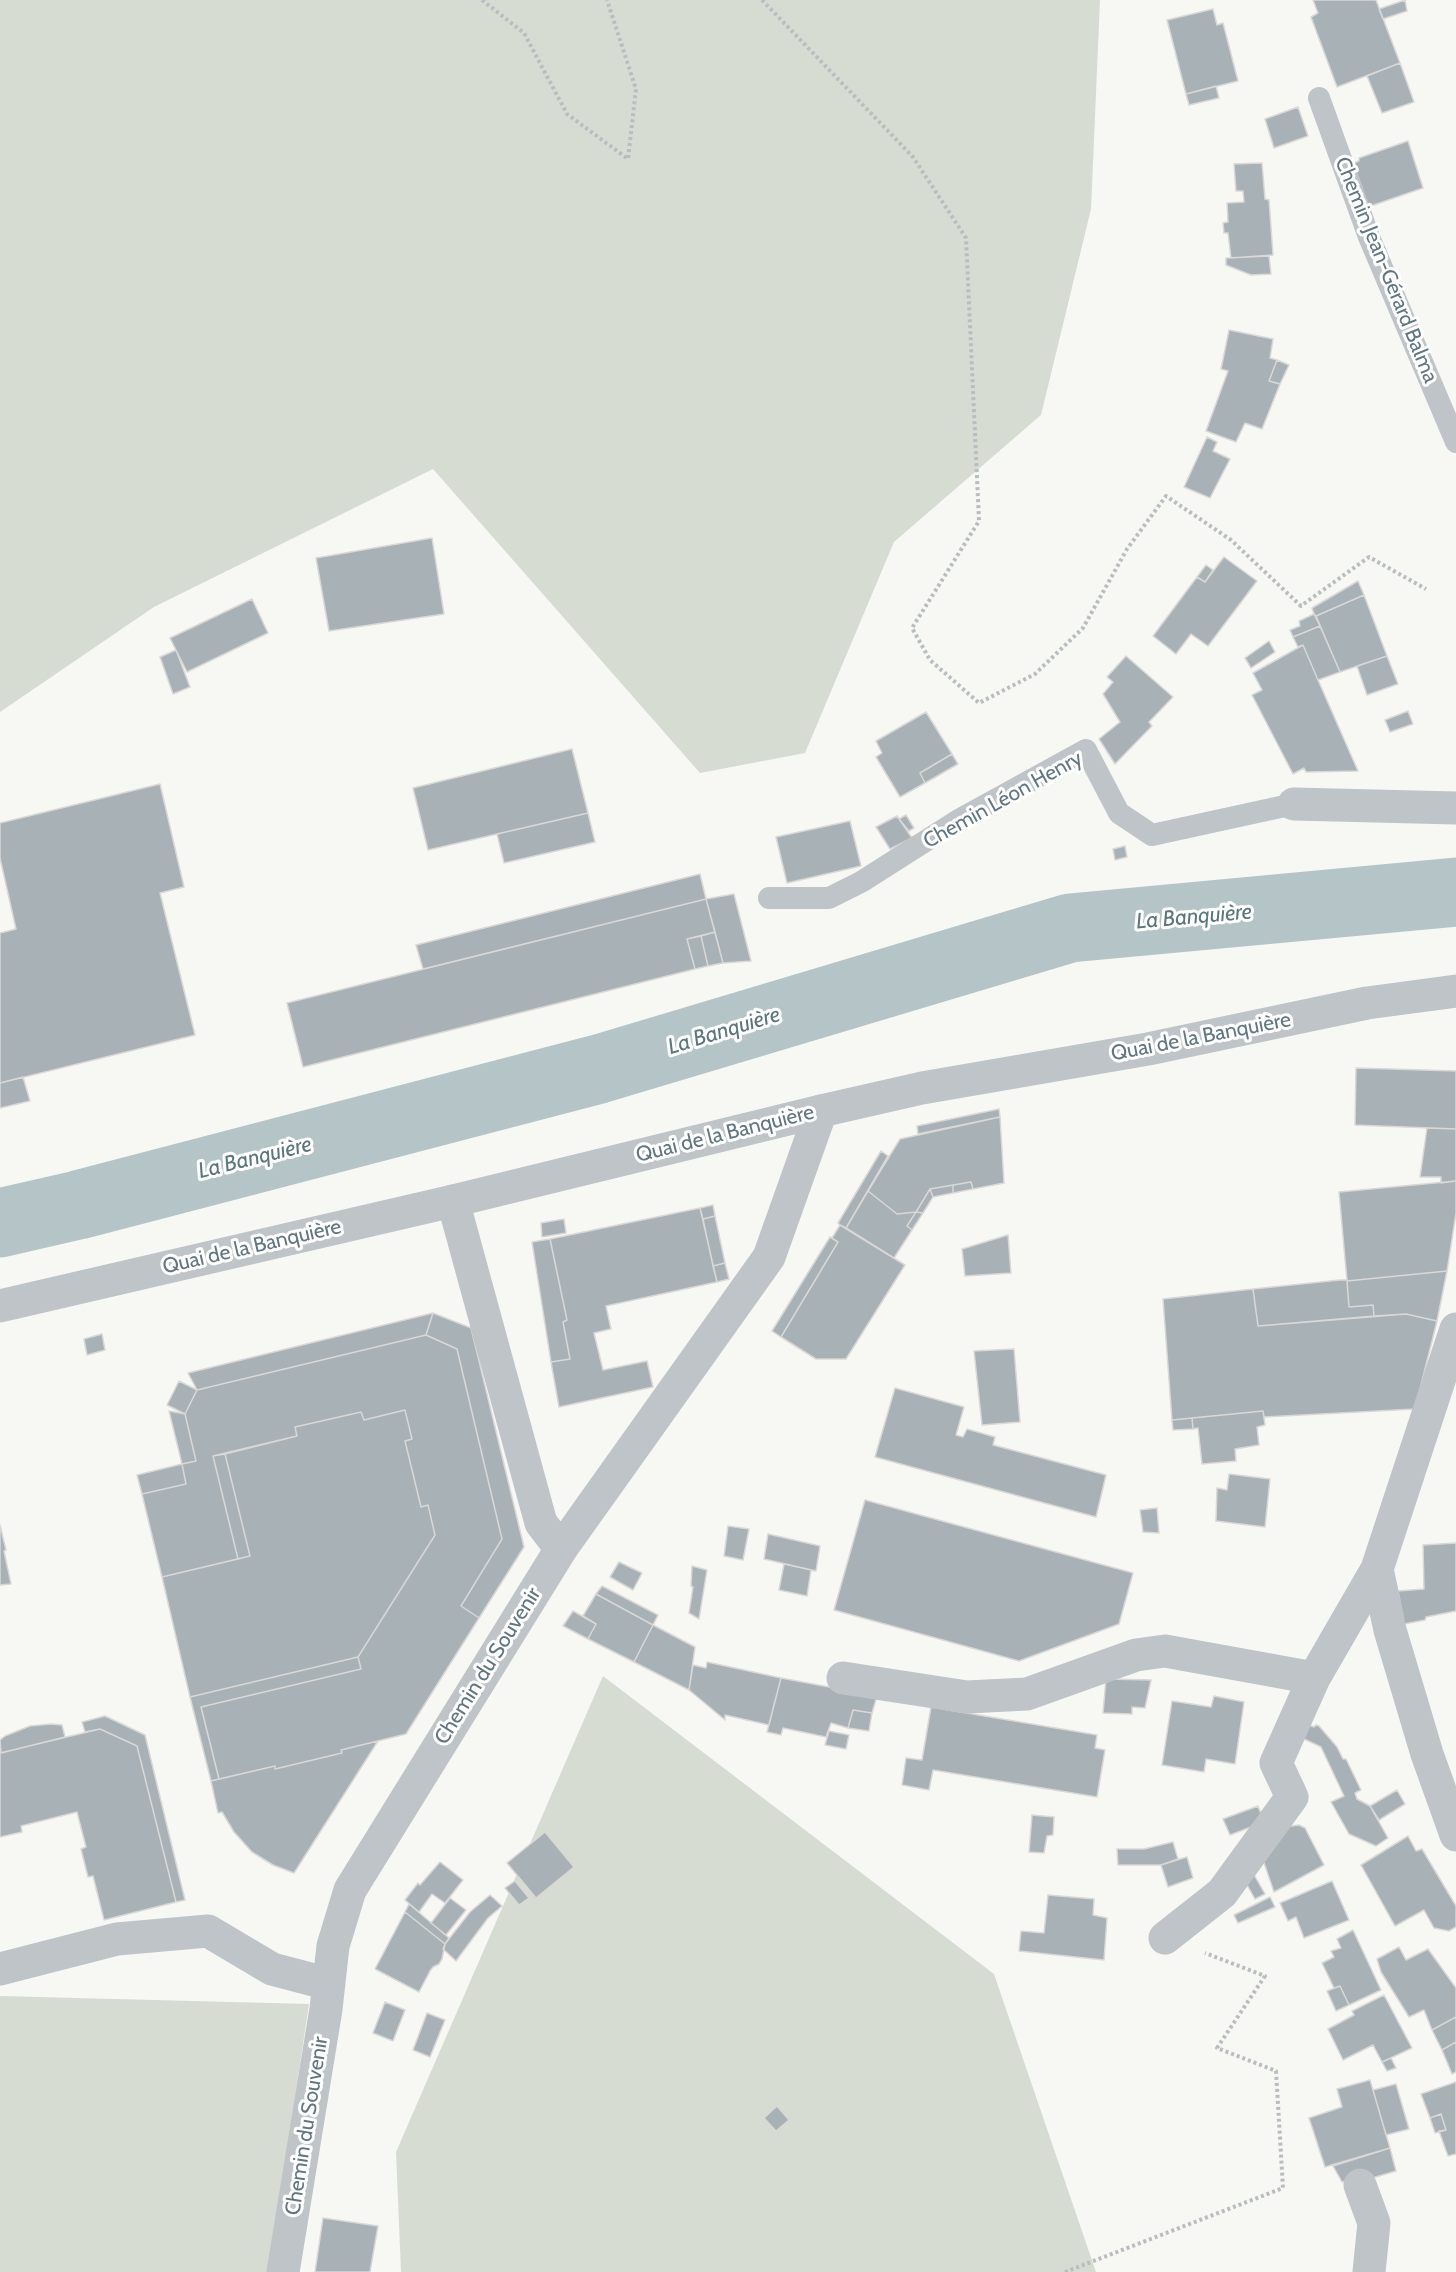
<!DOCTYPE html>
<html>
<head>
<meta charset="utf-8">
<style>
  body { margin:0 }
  canvas { display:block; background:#f7f7f4 }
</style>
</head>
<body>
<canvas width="1456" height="2272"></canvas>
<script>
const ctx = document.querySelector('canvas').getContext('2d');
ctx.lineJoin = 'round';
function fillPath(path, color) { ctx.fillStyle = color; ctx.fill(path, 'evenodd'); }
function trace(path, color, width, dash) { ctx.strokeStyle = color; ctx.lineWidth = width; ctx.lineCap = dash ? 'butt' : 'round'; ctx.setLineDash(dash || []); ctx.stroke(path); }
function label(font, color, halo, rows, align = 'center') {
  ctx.font = font + ' Cabin,sans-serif'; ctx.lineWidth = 6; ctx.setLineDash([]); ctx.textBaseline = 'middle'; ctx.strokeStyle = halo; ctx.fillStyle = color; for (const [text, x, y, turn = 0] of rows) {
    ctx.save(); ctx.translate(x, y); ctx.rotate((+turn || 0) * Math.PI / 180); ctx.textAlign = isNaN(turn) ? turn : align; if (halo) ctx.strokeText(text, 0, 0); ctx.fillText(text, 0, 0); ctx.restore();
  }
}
fillPath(new Path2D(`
  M0,0H1100L1091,209L1041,415L894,542L805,753L700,773L433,469L154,607L0,712Z
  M603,1676L994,1974L1096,2272H401L396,2152Z
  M0,1996L309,2004L269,2272H0Z`), '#d7dcd3');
trace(new Path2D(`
  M0,1223L78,1205L599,1069L1070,928L1456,892`), '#b5c5c7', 69);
const building = new Path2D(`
  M1313,0H1376L1400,63L1337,87L1311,17L1318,13Z
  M1405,0L1407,11L1383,19L1379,9Z
  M1213,9L1217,25L1223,23L1238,81L1186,94L1167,20Z
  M1400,63L1414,102L1382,113L1367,76Z
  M1216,86L1219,98L1189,105L1186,94Z
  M1298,107L1308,136L1274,148L1265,119Z
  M1408,141L1423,188L1365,208L1351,164L1359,161V158Z
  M1262,163L1265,199L1269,200L1273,255L1231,258L1228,233H1224L1223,223L1228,222L1227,203L1244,202L1243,191H1236L1234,164Z
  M1269,256L1271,274L1251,275L1226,265V258Z
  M1229,330L1273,339L1270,358L1277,360L1269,381L1280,384L1262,429L1245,423L1236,442L1206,431L1228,371L1221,369Z
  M1277,360L1289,365L1280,384L1269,381Z
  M1207,437L1217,442L1213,451L1230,459L1210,498L1184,487Z
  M432,538L444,614L329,631L316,558Z
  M1224,557L1257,581L1208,646L1191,634L1176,654L1153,636L1197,577L1205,582Z
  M1206,565L1213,570L1205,582L1197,577Z
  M1358,581L1364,595L1316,616L1314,614L1312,608Z
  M1364,595L1387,656L1340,672L1316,616Z
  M252,599L268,633L187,672L170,638Z
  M1314,614L1320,626L1293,637L1290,630L1300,626L1299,621Z
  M1320,626L1340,672L1318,680L1303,645L1298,647L1293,637Z
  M1269,641L1275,652L1251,668L1245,658Z
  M1303,645L1318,680L1358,771L1306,772L1304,768L1293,774L1252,695L1262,690L1253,673Z
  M176,650L190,687L173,694L160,657Z
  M1126,656L1173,697L1149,722L1152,726L1115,764L1099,739L1120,722L1103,694L1113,682L1107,677Z
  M1387,656L1398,684L1367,695L1357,666Z
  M1408,711L1413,724L1390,732L1385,720Z
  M926,712L952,754L920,773L925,783L900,797L876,757L882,753L876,741Z
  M572,749L588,813L428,850L413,788Z
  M952,754L958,764L925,783L920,773Z
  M160,784L184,887L160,893L195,1035L0,1083V933L16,929L0,858V823Z
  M588,813L595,842L504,863L497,834Z
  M906,815L914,828L909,831L899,819Z
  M897,816L912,838L890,849L876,827Z
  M850,821L861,866L787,883L776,837Z
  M1125,846L1127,857L1115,860L1113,849Z
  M700,874L706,899L423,969L416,945Z
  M734,894L751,961L723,963L706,899Z
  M706,899L715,932L687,939L695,969L303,1067L287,1003Z
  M715,932L723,963L708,966L701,936Z
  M701,936L708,966L695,969L687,939Z
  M1356,1068L1456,1071V1129L1355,1125Z
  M23,1077L30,1101L0,1108V1083Z
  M999,1109L1000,1117L918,1134L917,1126Z
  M1000,1117L1004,1183L973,1189L971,1182L930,1189L916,1212L897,1214L868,1191L900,1139Z
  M1427,1128L1456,1129V1181L1441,1183V1177H1420Z
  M881,1151L888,1156L846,1228L840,1225L838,1223Z
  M1456,1181V1213L1447,1271L1347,1281L1339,1192Z
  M971,1182L973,1189L953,1193V1185Z
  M953,1185V1193L933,1197L930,1189Z
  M930,1189L933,1197L923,1213L916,1212Z
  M868,1191L897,1214L916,1212L907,1226L912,1230L894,1258L846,1228Z
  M713,1205L715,1216L703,1219L700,1208Z
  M700,1208L717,1282L606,1306L611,1329L594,1333L603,1370L647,1361L653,1387L559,1407L551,1362L570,1359L563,1322L567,1320L550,1239Z
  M916,1212L923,1213L912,1230L907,1226Z
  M715,1216L725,1263L713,1266L703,1219Z
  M564,1219L566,1233L542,1237L541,1223Z
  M840,1225L905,1265L846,1359H816L781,1337L838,1242L832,1238Z
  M1008,1235L1011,1273L965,1276L962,1249Z
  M830,1237L838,1242L781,1337L772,1331Z
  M550,1239L567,1320L563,1322L570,1359L551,1362L532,1242Z
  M725,1263L729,1279L717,1282L713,1266Z
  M1447,1271L1437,1321L1406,1314L1374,1316L1373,1305L1349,1307L1347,1281Z
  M1340,1280H1347L1349,1307L1373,1305L1374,1316L1258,1326L1253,1289Z
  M1253,1289L1258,1326L1406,1314L1437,1321L1415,1409L1264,1417L1263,1411L1172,1420L1163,1299Z
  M433,1313L426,1335L197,1390L188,1373Z
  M433,1313L471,1328L524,1547L479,1618L461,1606L502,1539L457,1349L426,1335Z
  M102,1334L105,1350L87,1355L84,1339Z
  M426,1335L457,1349L502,1539L461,1606L479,1618L406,1734L341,1750L342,1753L275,1769V1766L219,1779L201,1707L361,1669L358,1657L435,1535L428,1505L421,1507L405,1441L412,1439L405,1410L364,1420L361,1412L295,1427L297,1436L213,1456L238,1559L162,1577L142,1494L186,1484L182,1464L196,1461L185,1414L197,1390Z
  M1014,1349L1020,1422L982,1425L974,1351Z
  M179,1381L197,1390L185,1414L167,1405Z
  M895,1388L964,1407L956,1435L963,1437L967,1429L995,1437L993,1445L1106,1475L1096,1517L875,1457Z
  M405,1410L412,1439L405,1441L421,1507L428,1505L435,1535L358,1657L190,1697L162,1577L250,1556L225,1454L297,1436L295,1427L361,1412L364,1420Z
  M169,1411L185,1414L196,1461L182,1464Z
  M1263,1411L1265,1425L1257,1427L1259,1445L1235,1449L1236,1461L1202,1464L1198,1428L1193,1429L1192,1418Z
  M1192,1418L1193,1429L1173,1430L1172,1420Z
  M225,1454L250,1556L238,1559L213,1456Z
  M182,1464L186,1484L142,1494L137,1475Z
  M1229,1474L1270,1479L1265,1527L1216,1521L1217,1488L1227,1490Z
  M865,1500L1133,1573L1119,1624L1019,1661L834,1610Z
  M1157,1508L1159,1533L1143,1532L1140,1510Z
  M0,1525L6,1550L4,1551L11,1584L0,1585Z
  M728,1526L749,1529L743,1560L724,1556Z
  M768,1534L820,1546L816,1571L764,1559Z
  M1456,1543V1611L1426,1617L1425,1620L1404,1624L1398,1591L1424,1589L1423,1545Z
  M619,1562L642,1573L633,1590L610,1577Z
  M784,1564L811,1570L807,1596L779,1590Z
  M692,1566L707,1570L699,1619L689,1613L693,1587L691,1586Z
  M602,1586L658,1615L653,1625L596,1594Z
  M596,1594L653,1625L634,1662L588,1639L596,1624L583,1616Z
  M573,1611L596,1624L588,1639L563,1626Z
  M653,1625L695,1647L689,1690L634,1662Z
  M358,1657L361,1669L201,1707L219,1779L211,1781L190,1697Z
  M707,1662L781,1678L769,1725L725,1715V1720L689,1690L693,1665L706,1668Z
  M781,1678L877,1696L872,1713L853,1710L848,1728L831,1723L826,1737L783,1728L781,1735L767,1732Z
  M1106,1679L1151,1680L1145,1708L1132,1707V1714L1103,1713Z
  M1214,1696L1244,1702L1235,1764L1206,1759L1204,1772L1162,1765L1172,1701L1211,1707Z
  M931,1707L1097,1735L1095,1748L1105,1750L1097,1797L933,1770L929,1790L902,1785L906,1758L922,1760Z
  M853,1710L872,1713L869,1731L848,1728Z
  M105,1716L145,1735L185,1900L176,1902L137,1746L100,1729L85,1732L82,1722Z
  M1303,1723L1314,1727L1316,1725L1319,1726L1337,1747L1343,1759H1346L1361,1790L1355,1793L1357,1799L1370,1806L1388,1838L1376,1846L1349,1834L1331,1802L1344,1796L1321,1747L1298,1736Z
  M51,1724L62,1725L65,1737L1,1753L0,1740L5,1736L30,1726Z
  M100,1729L137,1746L176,1902L104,1920L93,1876L88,1877L81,1849L86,1847L77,1812L21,1826L22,1832L0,1837V1753Z
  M829,1731L849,1735L846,1749L825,1745Z
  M378,1741L294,1873L273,1865L252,1852L234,1832L222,1812L218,1813L211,1781L275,1766V1769L342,1753L341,1750Z
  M1397,1790L1405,1804L1379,1820L1370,1806Z
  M1258,1806L1264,1822L1230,1835L1223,1819Z
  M1032,1815L1054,1817L1053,1835L1047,1836L1044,1853L1029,1852Z
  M1299,1825L1305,1828L1324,1865L1274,1892L1260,1851L1285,1827Z
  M545,1832L574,1867L536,1898L507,1863Z
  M1408,1836L1416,1851L1422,1849L1456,1906V1927L1449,1931L1434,1928L1424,1910L1395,1926L1361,1865Z
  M1173,1842L1178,1859L1161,1865H1118L1117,1849H1144Z
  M1187,1857L1193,1878L1168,1887L1161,1865Z
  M440,1862L463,1880L445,1903L432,1894L419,1912L405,1900L418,1883L420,1885Z
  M1249,1866L1265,1894L1255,1899L1242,1876Z
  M515,1881L529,1898L519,1905L505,1888Z
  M1332,1881L1349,1920L1304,1938L1296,1917L1288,1921L1280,1903Z
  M490,1895L502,1906L488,1918L456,1961L443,1949L445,1944L470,1912Z
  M1048,1895L1094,1899L1093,1915L1107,1918L1104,1960L1019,1951L1021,1931L1044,1933Z
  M1270,1897L1275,1907L1238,1923L1234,1915Z
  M450,1898L466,1910L446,1935L431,1923Z
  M409,1904L449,1938L445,1944L405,1912Z
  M405,1912L445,1944L442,1959L439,1964L433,1967L430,1971L419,1992L375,1969Z
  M1353,1930L1381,1990L1349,2005L1340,1986L1334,1988L1322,1963L1334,1957L1331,1951L1341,1948L1337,1939Z
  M1399,1947L1406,1960L1428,1949L1456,1988V2017L1432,2030L1424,2010L1409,2017L1381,1972L1377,1959Z
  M1340,1986L1349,2005L1336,2011L1327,1991Z
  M1384,1995L1412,2048L1382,2062L1373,2045L1343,2060L1328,2029L1354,2015L1352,2011Z
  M385,2002L405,2010L393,2041L373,2033Z
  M427,2013L445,2020L430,2057L413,2050Z
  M1456,2017V2042L1442,2050L1432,2030Z
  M1456,2042V2072L1452,2074L1442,2050Z
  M1391,2058L1396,2068L1387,2071L1382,2062Z
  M1370,2080L1390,2148L1325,2167L1309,2118L1342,2107L1337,2089Z
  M1456,2082V2154L1448,2156L1439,2131L1446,2130L1441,2114L1430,2118L1421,2094Z
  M1396,2084L1409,2129L1386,2135L1373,2090Z
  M777,2106L789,2120L776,2131L764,2118Z
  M1441,2114L1446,2130L1435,2133L1430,2118Z
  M1390,2148L1396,2171L1372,2178L1371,2174L1342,2182L1333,2166Z
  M323,2218L378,2226L370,2272H315Z`);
fillPath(building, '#a7b1b6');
trace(building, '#d9d8d6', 1.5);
trace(new Path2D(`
  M482,0L524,33L567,114L628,159L636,89L607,0
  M762,0L913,157L966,238L979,521L912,628L930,660L979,703L1035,674L1083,628L1127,549L1166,496L1231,540L1301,606L1369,557L1426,589
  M1065,2272L1283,2188L1276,2071L1217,2048L1265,1976L1205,1953`), '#b8bdbf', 4, [3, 3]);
trace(new Path2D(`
  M1319,98L1369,237L1456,442
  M769,898H829L861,882L957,821L1086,750L1119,813L1152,835L1294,804`), '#bec4c7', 22);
trace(new Path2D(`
  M1294,804L1456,808
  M453,1201L541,1523L561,1549
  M1456,1329L1377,1569L1390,1630L1427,1754L1456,1835
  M843,1678L967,1697L1027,1694L1136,1655L1165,1651L1314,1678
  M1165,1938L1222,1893L1292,1797L1276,1763L1314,1678L1377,1569
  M0,1969L117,1939L208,1931L272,1969L329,1984
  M1360,2185L1374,2223L1369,2272
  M283,2272L326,2009L333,1946L350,1890L561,1549L769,1257L821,1111`), '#bec4c7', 33);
trace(new Path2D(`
  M0,1306L453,1201L821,1111L922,1088L1148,1049L1367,1003L1456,991`), '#bec4c7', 33);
label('21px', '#617680', '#fff', [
  ["Chemin Jean-Gérard Balma",1386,270,68],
  ["Chemin Léon Henry",1003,800,-29],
  ["Quai de la Banquière",1201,1037,-11],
  ["Quai de la Banquière",725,1134,-14],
  ["Quai de la Banquière",252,1247,-13],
  ["Chemin du Souvenir",488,1666,-58],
  ["Chemin du Souvenir",307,2126,-81]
]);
label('italic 22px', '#5c767b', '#fff', [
  ["La Banquière",1194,917,-5],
  ["La Banquière",724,1031,-17],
  ["La Banquière",255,1158,-14]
]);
</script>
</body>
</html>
